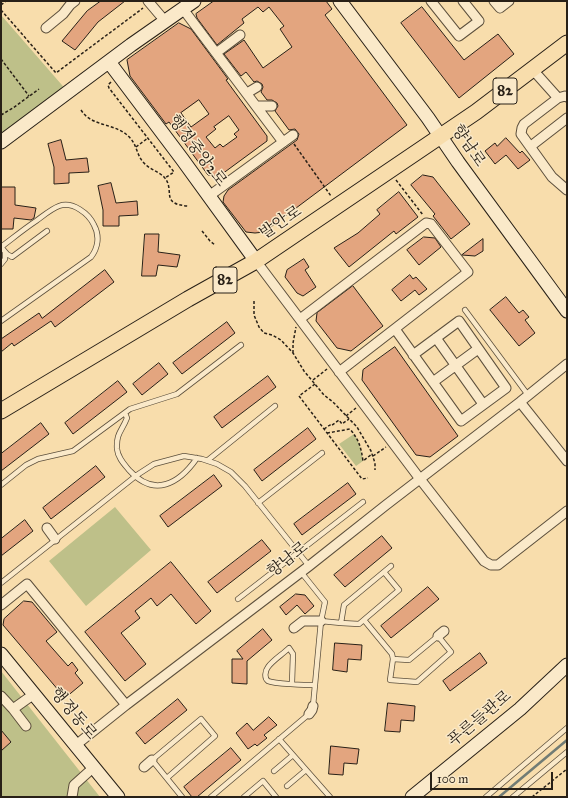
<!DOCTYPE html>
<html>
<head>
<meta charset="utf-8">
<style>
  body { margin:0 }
  #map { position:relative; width:568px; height:798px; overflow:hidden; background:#f8ddac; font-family:"IM FELL Great Primer",serif }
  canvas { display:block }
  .frame { position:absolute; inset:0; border:2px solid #282017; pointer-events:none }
  .scale { position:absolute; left:430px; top:772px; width:123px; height:18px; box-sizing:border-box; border:2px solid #282017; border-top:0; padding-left:5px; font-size:12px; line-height:14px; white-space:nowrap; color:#282017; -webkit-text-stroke:3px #fae9c9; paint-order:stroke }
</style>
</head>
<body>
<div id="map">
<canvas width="568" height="798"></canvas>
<div class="frame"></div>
<div class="scale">100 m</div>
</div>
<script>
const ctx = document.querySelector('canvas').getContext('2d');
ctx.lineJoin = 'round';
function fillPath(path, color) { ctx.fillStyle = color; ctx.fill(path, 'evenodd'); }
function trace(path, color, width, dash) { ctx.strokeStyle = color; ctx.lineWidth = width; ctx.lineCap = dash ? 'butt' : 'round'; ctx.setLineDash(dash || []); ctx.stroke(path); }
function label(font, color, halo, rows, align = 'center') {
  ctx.font = font + ' "IM FELL Great Primer","Noto Serif KR",serif'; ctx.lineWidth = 3; ctx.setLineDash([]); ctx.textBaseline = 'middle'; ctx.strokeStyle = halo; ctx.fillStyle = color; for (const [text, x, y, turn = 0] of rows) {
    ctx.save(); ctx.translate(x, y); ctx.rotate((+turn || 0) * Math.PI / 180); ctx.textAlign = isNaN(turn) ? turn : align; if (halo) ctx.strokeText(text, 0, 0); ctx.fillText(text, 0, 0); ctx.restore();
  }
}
fillPath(new Path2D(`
  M1,15L68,92L1,139Z
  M354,434C360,442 361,451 363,461L356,466L339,444Z
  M115,507L151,550L86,606L49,561Z
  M1,671L100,797H1Z`), '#bec089');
trace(new Path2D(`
  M499,797L567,740`), '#717c75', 2.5);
const building = new Path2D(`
  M101,1H125L98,22L75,50L62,41L87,11Z
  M214,1H326L332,9L325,15L407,125L264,232L255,233L246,232L223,202L224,196L228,190L297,140L299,134L295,129L289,130L275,111L278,106L277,103L272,100H267L261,92L263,87L262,84L257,81L254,82L246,72L241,76L224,54L244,40L263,68L292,47L280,29L284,26L269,7L263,12L258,7L242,19L244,23L217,45L197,18L196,14Z
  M422,7L464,60L498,34L514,54L459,98L401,23Z
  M179,23L191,29L228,79L226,80L267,136V141L218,177L208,175L169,122L166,124L130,76L127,60ZM199,100L209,114L191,127L181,113ZM229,116L239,130L234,134L237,137L223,147L220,144L215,148L206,137L216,129L214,127Z
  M506,138L520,153L522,151L530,160L518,169L506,155L495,164L485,151L495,143L497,146Z
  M61,140L66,160L87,158L89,172L69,173V183L54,184V167L48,144Z
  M423,175L433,177L470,224L451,239L433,216L435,214L411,185Z
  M111,183L116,203L137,201L138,215L119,216V226H103V210L98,186Z
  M1,187H15V205L36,208L34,218L31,220L14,218L13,229H1Z
  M399,192L418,217L396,234L394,231L349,267L334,248L358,233L380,214L377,210Z
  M145,234H159L158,252L180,255L177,267L158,265L156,276H142Z
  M424,237L435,238L441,247L419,265L407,250Z
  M483,239V251L475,256L462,255Z
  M304,259L309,267L305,270L316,287L303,296L297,293L285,277L287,270Z
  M105,270L114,282L55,327L51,321L14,346L12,343L1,352V339L39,313L42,318Z
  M410,275L413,279L416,277L427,289L419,295L415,290L401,301L392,290Z
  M353,286L383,326L351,351L337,348L316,321L317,313Z
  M506,297L519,313L523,310L529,317L525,320L535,333L519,346L490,310Z
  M227,322L235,333L182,374L173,363Z
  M395,347L458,436L430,457L416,455L362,380L363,370Z
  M159,363L168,374L142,395L133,384Z
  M268,376L276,387L222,428L214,417Z
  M118,381L127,392L73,434L65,423Z
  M41,423L49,434L1,471V454Z
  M308,428L316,439L262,481L254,470Z
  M96,466L105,477L51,519L43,508Z
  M214,475L222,486L168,527L160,516Z
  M348,483L356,494L302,535L294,524Z
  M25,520L33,531L1,556V539Z
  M382,536L392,548L345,587L334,575Z
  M262,540L271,551L217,593L208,582Z
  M171,562L211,611L196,624L171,594L157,606L151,598L135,611L140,618L121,633L146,664L125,681L85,632Z
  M428,587L439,599L391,638L381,626Z
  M296,594L305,595L314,606L305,614L297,605L286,615L280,607Z
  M24,601L32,602L57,632L46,641L68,666L72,662L78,670L75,673L83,683L65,698L3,625L4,619Z
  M263,629L272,640L247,661V684L232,683V659H243L237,651Z
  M335,643L362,645L361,660L348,659L347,672L333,670Z
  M480,653L487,663L450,691L443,681Z
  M178,699L187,710L145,744L136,733Z
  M388,703L415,706L414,721L401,720L400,732L385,731Z
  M269,717L277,725L264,735L267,738L257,746L255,744L248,749L236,733L247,723L253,730Z
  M1,730L11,742L1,751Z
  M331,746L359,749L357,764L344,763L343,775L329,774Z
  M231,748L241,760L197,797H192L184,787Z`);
fillPath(building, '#e3a57f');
trace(building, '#282017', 1);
const lane = new Path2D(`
  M1,247L7,254L12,257L47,231
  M1,264L5,259V252
  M465,310L528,395
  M1,321L91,257C98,248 100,236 94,225C89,214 73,201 59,206C51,209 43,216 36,221C24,229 13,238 1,247
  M125,413L127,418C122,431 116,433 117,449C118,458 124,464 129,470C154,498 179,484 197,458
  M208,460L275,406
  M1,485L26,465L38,459L73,451L130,409L177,394L241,345
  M258,503L322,453
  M301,572L325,602L321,621L313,706
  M1,583L137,475L154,464L184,456L202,459L217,464L231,472L245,486L309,566
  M238,599L363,502
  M364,620L392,654L393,659L390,680L417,682L451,652L438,636L409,660L393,659
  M321,621L341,623L344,605L391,566
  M341,623L359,624L399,590L384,572
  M292,683L293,654L289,648C283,654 273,660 268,667C265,671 264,678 268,681C274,684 307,685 315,685
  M279,739L330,797
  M274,771L293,755
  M167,778L215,736L201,719L152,760L182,797
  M287,786L306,770
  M211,797L309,714
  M244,797L263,781L276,797
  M486,797L567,728
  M513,797L567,752`);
const street = new Path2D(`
  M148,1L165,21
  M431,1L459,36L479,21L463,1
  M494,1L500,8L509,1
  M183,9L283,142
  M46,28L63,14L70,5L75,1
  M216,53L240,35
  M533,70L558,98L524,124L522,128L521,134L552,177L567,190
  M247,93L257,87
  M558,98L565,96L567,97
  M256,106H272
  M531,146L567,118
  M209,196L293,135
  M256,261L420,479L484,561L491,565H498L567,511
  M300,319L426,223L431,224L468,272L339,372
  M395,329C417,360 439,390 461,421L506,388L459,321L413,355
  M436,338L483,404
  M433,382L478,349
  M520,402L567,461
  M47,528L55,539
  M1,605L27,584L126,705
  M294,628L303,621H321
  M438,636L444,631
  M1,696L13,709
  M309,714L312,710L313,706
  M26,726L13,709L34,694
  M76,745L126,705L309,566L386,505L520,402L567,364
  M144,767L152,760
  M72,797L74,785L94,767`);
const secondary = new Path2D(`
  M340,1L428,118L458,162L567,311
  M109,62L182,159L256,261
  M1,142L131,45L194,1
  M1,654L118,797
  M412,797L520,709L567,665`);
const primary = new Path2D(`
  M1,411L188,299L256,261L476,112L567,43`);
trace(lane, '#5c4f3c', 6);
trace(street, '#5c4f3c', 11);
trace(secondary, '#282017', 15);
trace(primary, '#282017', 17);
trace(new Path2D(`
  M1,5L6,1
  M1,10L56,73L143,8
  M1,59L29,96
  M111,82L108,85L109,88L174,172L165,178
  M81,110C92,128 117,122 131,139C137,146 137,156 144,163C149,169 158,171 164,177C176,190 159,204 188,206
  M1,115L13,108L39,89
  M294,144L331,196
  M136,147L148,138
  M396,180L423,215
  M202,231L210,241L215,245
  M254,301V315L259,327L264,333L272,335L281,340L293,353L304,371L324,395L333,402L357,427L371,451L375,463V470
  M293,353V343L296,327
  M313,380L327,369
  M315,384L299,396L362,479L368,478
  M346,416L356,408
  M324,429L330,425L331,426L339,420L342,424L349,419
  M327,433L350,429C359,440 361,447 363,461L372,454
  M373,456L386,447
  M532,797L567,769`), '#282017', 1.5, [3, 2]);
trace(lane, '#fae9c9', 4.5);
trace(street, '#fae9c9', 9);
trace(secondary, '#fae9c9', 13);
trace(primary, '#f8ddac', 15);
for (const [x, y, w] of [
  [505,91,24],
  [225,280,24]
]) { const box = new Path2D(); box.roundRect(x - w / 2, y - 13, w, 26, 3); ctx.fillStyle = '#fae9c9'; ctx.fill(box); trace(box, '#282017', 1); }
label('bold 15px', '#282017', null, [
  ["82",505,91],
  ["82",225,280]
]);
label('16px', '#282017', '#fae9c9', [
  ["향남로",468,146,56],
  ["행정중앙2로",197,151,53],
  ["발안로",281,223,-34],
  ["향남로",288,560,-38],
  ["행정동로",73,714,50],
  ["푸른들판로",480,719,-40]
]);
</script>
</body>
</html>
